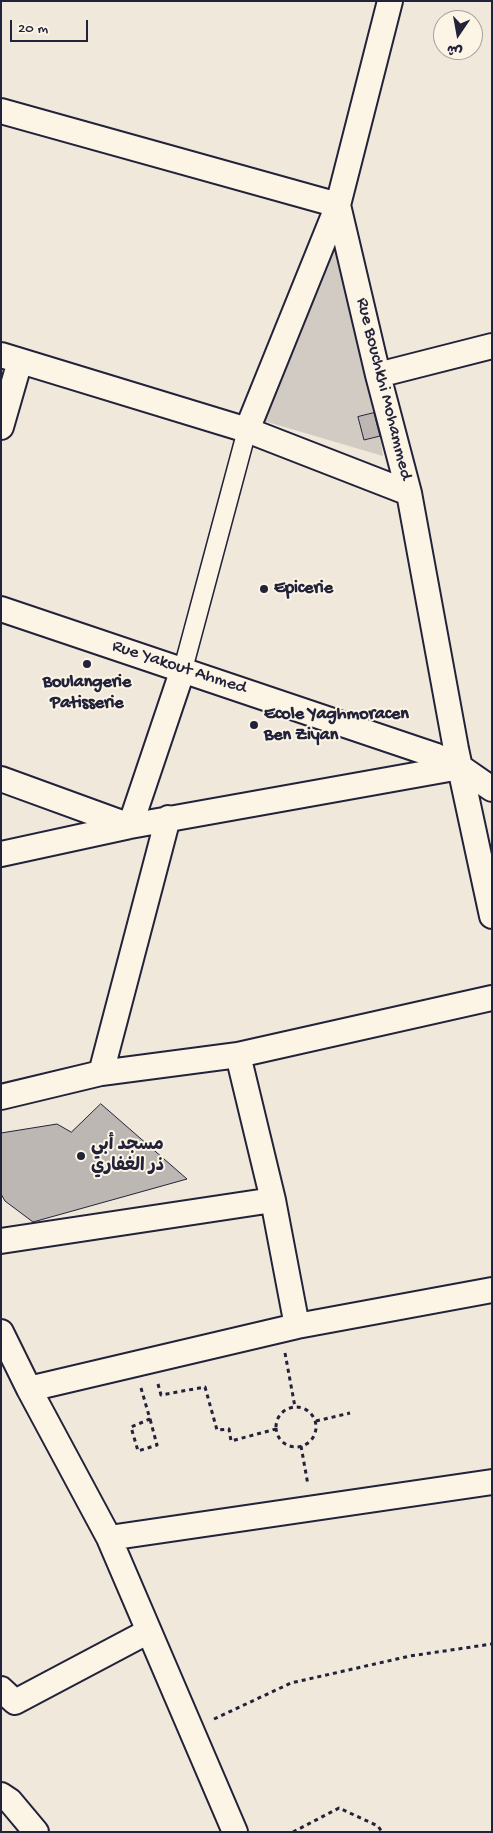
<!DOCTYPE html>
<html>
<head>
<meta charset="utf-8">
<style>
  body { margin:0 }
  #map { position:relative; width:493px; height:1833px; overflow:hidden; background:#efe8db; font-family:"Gochi Hand","Playpen Sans Arabic",sans-serif }
  canvas { display:block }
  .frame { position:absolute; inset:0; border:2px solid #22223b; pointer-events:none }
  .north { position:absolute; left:433px; top:10px; width:50px; height:50px; box-sizing:border-box; background:#fcf5e5; border:1px solid #a5a1a1; border-radius:50%; rotate:192deg; font-size:14px; font-weight:700; line-height:20px; text-align:center; color:#22223b }
  .north::after { content:''; display:block; margin:auto; width:18px; height:22px; background:#22223b; clip-path:polygon(50% 0,100% 100%,50% 72%,0 100%) }
  .scale { position:absolute; left:10px; top:20px; width:78px; height:22px; box-sizing:border-box; border:2px solid #22223b; border-top:0; padding-left:6px; font-size:15px; line-height:18px; white-space:nowrap; color:#22223b; -webkit-text-stroke:4px #fcf5e5; paint-order:stroke }
</style>
</head>
<body>
<div id="map">
<canvas width="493" height="1833"></canvas>
<div class="frame"></div>
<div class="north">ش</div>
<div class="scale">20 m</div>
</div>
<script>
const ctx = document.querySelector('canvas').getContext('2d');
ctx.lineJoin = 'round';
function fillPath(path, color) { ctx.fillStyle = color; ctx.fill(path, 'evenodd'); }
function trace(path, color, width, dash) { ctx.strokeStyle = color; ctx.lineWidth = width; ctx.lineCap = dash ? 'butt' : 'round'; ctx.setLineDash(dash || []); ctx.stroke(path); }
function label(font, color, halo, rows, align = 'center') {
  ctx.font = font + ' "Gochi Hand","Playpen Sans Arabic",sans-serif'; ctx.lineWidth = 4; ctx.setLineDash([]); ctx.textBaseline = 'middle'; ctx.strokeStyle = halo; ctx.fillStyle = color; for (const [text, x, y, turn = 0] of rows) {
    ctx.save(); ctx.translate(x, y); ctx.rotate((+turn || 0) * Math.PI / 180); ctx.textAlign = isNaN(turn) ? turn : align; if (halo) ctx.strokeText(text, 0, 0); ctx.fillText(text, 0, 0); ctx.restore();
  }
}
fillPath(new Path2D(`
  M332,238L374,413L358,417L364,440L380,436L383,456L264,421Z`), '#d1cbc3');
const building = new Path2D(`
  M374,413L380,436L364,440L358,417Z
  M101,1104L187,1179L33,1222L5,1201L1,1194V1133L57,1124L71,1132Z`);
fillPath(building, '#bcb7b3');
trace(building, '#22223b', 1);
const pedestrian = new Path2D(`
  M183,669L247,430`);
const minor = new Path2D(`
  M1,111L338,205L378,375L409,493L456,749L492,916
  M1,355L247,430L409,493
  M378,375L492,346
  M1,427L20,361
  M247,430L338,205L390,1
  M1,609L434,755L460,767L492,789
  M1,779L130,826L183,669
  M1,854L130,826L460,767
  M101,1073L238,1055
  M1,1097L101,1073L168,818
  M1,1241L273,1200L238,1055L492,998
  M297,1326L492,1290
  M1,1332L29,1389L109,1538L235,1832
  M29,1389L297,1326L273,1200
  M109,1538L492,1482
  M1,1689L15,1702L149,1631
  M1,1795L10,1801L36,1832`);
trace(pedestrian, '#22223b', 21);
trace(minor, '#22223b', 28);
trace(new Path2D(`
  M285,1353L295,1407
  M158,1384L161,1395L205,1387L217,1430L229,1429L231,1441L276,1429
  M141,1388L150,1419L131,1427L138,1451L157,1445L150,1419
  M276 1427a20 20 0 1 1 40 0a20 20 0 1 1-40 0Z
  M316,1421L350,1413
  M301,1446L308,1485
  M214,1719L291,1683L410,1656L492,1644
  M293,1832L339,1808L378,1826L382,1832`), '#22223b', 3, [4, 4]);
trace(pedestrian, '#fcf5e5', 18);
trace(minor, '#fcf5e5', 24);
for (const [x, y, r, color] of [
  [264,589,5,"#22223b"],
  [87,664,5,"#22223b"],
  [254,725,5,"#22223b"],
  [81,1156,5,"#22223b"]
]) { const dot = new Path2D(); dot.arc(x, y, r, 0, 2 * Math.PI); ctx.fillStyle = color; ctx.fill(dot); trace(dot, '#fcf5e5', 2); }
label('18px', '#22223b', '#fcf5e5', [
  ["Rue Bouchkhi Mohammed",383,389,76],
  ["Rue Yakout Ahmed",179,668,18]
]);
label('bold 18px', '#22223b', '#fcf5e5', [
  ["Epicerie",274,589],
  ["Boulangerie",87,683,"center"],
  ["Patisserie",87,704,"center"],
  ["Ecole Yaghmoracen",264,715],
  ["Ben Ziyan",264,736],
  ["مسجد أبي",91,1146],
  ["ذر الغفاري",91,1167]
], 'left');
</script>
</body>
</html>
